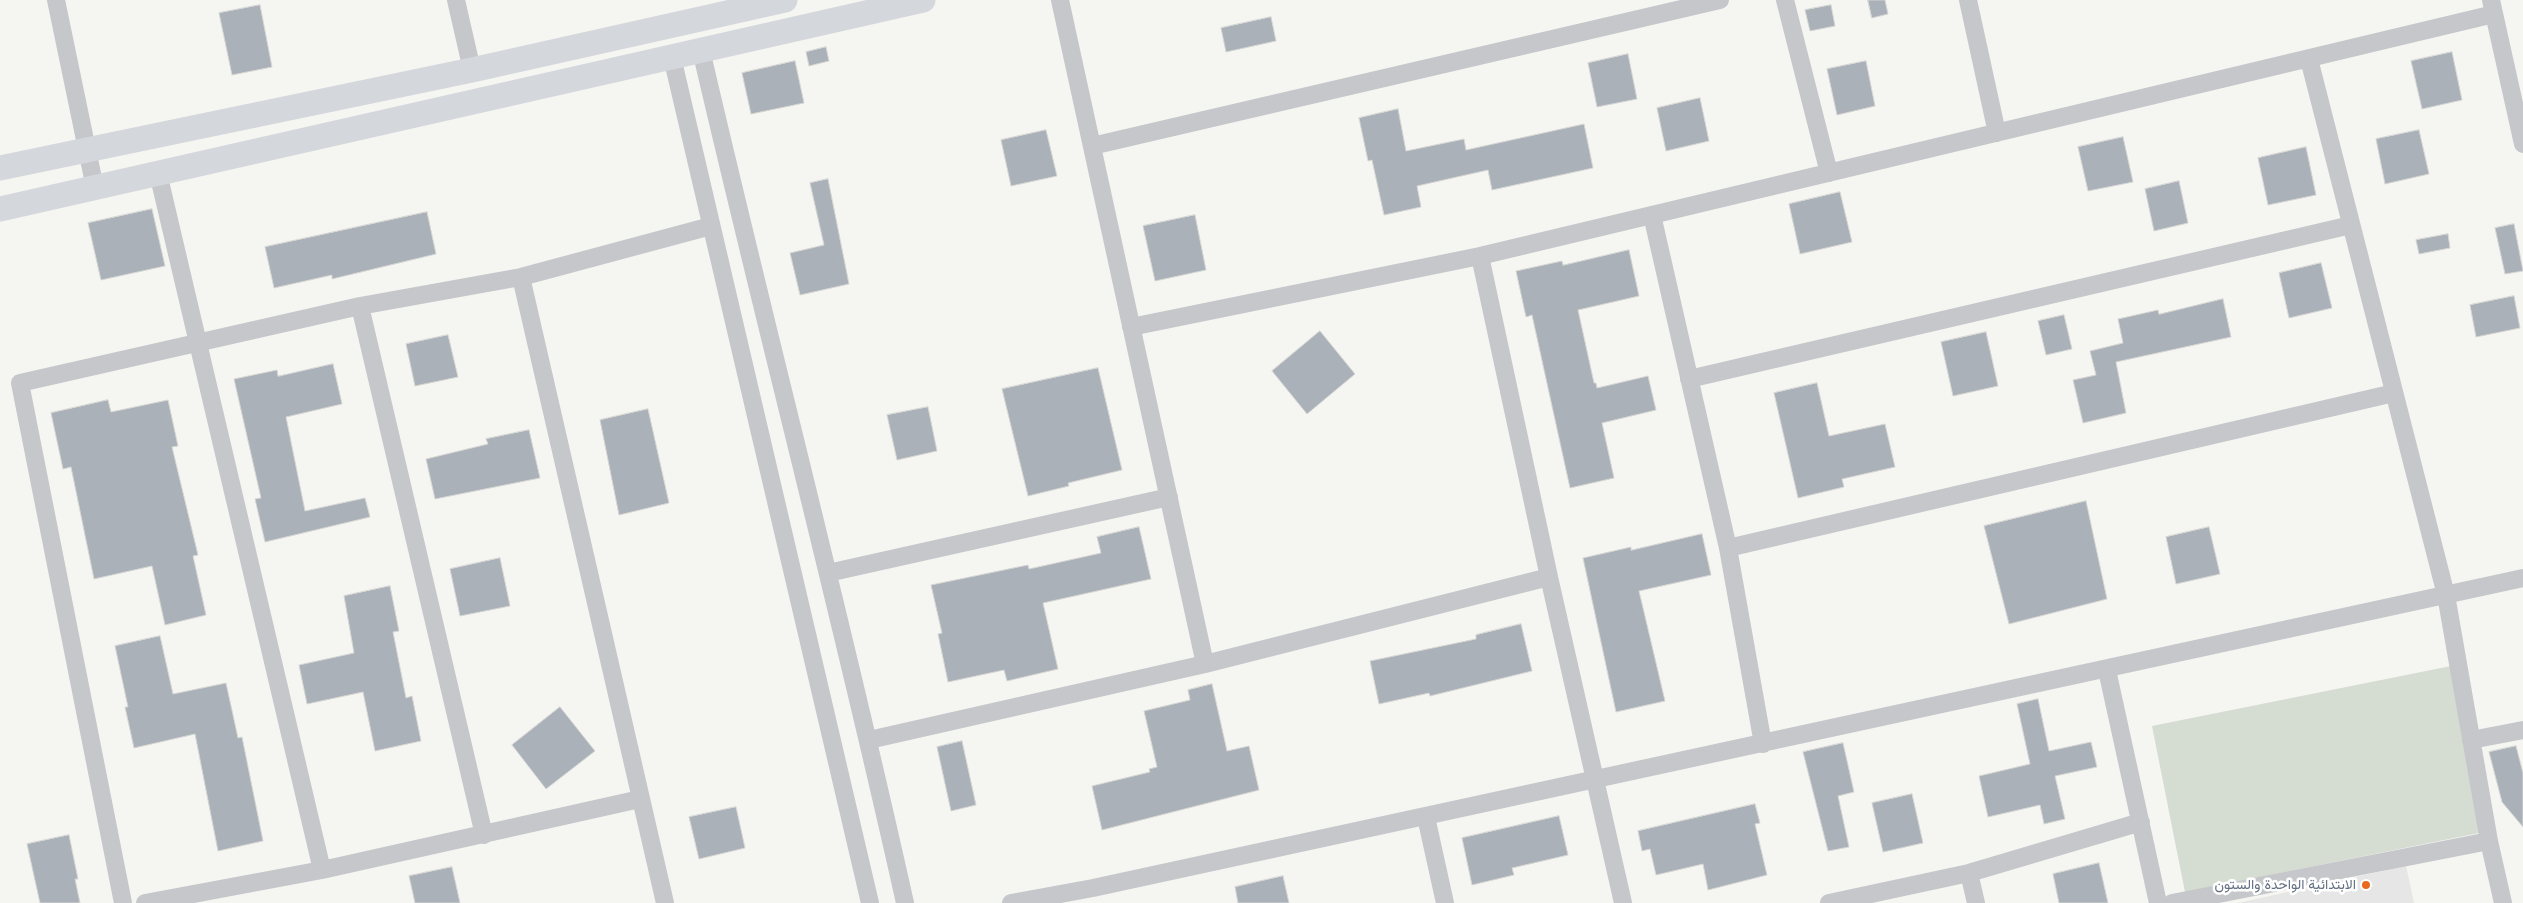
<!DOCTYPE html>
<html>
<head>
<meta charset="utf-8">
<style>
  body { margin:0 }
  canvas { display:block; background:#f5f5f1 }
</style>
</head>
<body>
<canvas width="2523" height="903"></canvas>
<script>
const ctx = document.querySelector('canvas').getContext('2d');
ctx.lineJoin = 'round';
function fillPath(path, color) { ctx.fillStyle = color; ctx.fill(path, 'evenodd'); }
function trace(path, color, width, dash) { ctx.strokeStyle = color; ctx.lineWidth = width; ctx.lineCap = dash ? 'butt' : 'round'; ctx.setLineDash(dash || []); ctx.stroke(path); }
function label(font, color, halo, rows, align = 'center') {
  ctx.font = font + ' Quicksand,Vazirmatn,sans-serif'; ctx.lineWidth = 5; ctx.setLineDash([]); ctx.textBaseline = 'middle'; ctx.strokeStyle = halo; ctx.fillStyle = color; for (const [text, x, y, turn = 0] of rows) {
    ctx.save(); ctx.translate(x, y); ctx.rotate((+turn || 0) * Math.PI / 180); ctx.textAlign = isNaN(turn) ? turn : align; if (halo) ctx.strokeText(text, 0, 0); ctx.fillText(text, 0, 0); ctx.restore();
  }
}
fillPath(new Path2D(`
  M2406,866L2414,903H2238Z`), '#e5e6e5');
fillPath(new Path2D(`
  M2451,666L2484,832L2185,892L2152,726Z`), '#d5dcd2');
const building = new Path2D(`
  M1868,0H1885L1888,14L1872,18Z
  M260,5L272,67L232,75L219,13Z
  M1831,5L1835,26L1810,31L1805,10Z
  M1271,17L1276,41L1226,52L1221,28Z
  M826,47L829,61L809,66L806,52Z
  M2452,52L2462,100L2422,109L2411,61Z
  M1628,54L1637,99L1597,107L1588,63Z
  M795,61L804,103L751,114L742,73Z
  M1866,61L1875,106L1837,115L1827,69Z
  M1700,98L1709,141L1666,151L1657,108Z
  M1398,109L1406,151L1464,139L1466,150L1584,124L1593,168L1492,190L1488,170L1417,186L1421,207L1384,215L1372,160L1368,161L1359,118Z
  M1046,130L1057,176L1011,186L1001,140Z
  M2419,130L2429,174L2385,184L2376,139Z
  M2123,137L2133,182L2088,191L2078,147Z
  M2306,147L2316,195L2268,205L2258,158Z
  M828,179L849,284L800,295L790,253L824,245L810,183Z
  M2179,181L2188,223L2154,231L2145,189Z
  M1840,192L1852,242L1800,254L1789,204Z
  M152,209L165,266L101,280L88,223Z
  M427,212L436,254L332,279V275L274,288L265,247Z
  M1195,215L1206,270L1155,281L1143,226Z
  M2514,224L2523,271L2505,274L2495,228Z
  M2448,234L2450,248L2419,254L2416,240Z
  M1629,250L1639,296L1578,310L1594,383H1596L1597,388L1648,376L1656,410L1602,423L1614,478L1570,488L1532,315L1526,317L1516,271L1562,261L1563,265Z
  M2321,263L2332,308L2289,318L2279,273Z
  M2514,296L2520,328L2476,337L2470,305Z
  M2223,299L2231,337L2116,362L2126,413L2083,423L2073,380L2096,375L2090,351L2123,343L2118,319L2158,310L2159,314Z
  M2064,315L2072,349L2046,355L2038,321Z
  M1320,331L1355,374L1307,414L1272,371Z
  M1986,332L1998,386L1953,396L1941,342Z
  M448,335L458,377L415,386L406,344Z
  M333,364L342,404L286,417L305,511L365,498L370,517L265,542L255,499L261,498L234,379L277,370L278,376Z
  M1098,368L1122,470L1068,483L1069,486L1028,496L1002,389Z
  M1817,383L1829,436L1885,424L1895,467L1842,479L1844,487L1798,498L1774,393Z
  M108,400L111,412L168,400L178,446L172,447L198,555L193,556L206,615L165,625L152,566L94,579L71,467L63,469L51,413Z
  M928,407L937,451L897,460L887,415Z
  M648,409L669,503L619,515L600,420Z
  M529,430L540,478L435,499L426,459L488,444L486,439Z
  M2086,501L2107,599L2009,624L1984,526Z
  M1139,527L1151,579L1043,603L1058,669L1007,681L1004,670L948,682L938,634L942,633L931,585L1028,565L1029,569L1101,553L1097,537Z
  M2209,527L2220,574L2176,584L2166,537Z
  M1702,534L1711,575L1639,591L1665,701L1616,712L1583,558L1631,547V550Z
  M500,558L510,606L460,616L450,569Z
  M390,586L399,631L393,632L406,698L412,696L421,741L375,751L363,692L307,704L299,665L354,653L344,596Z
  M1521,624L1532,671L1430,696L1429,693L1379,704L1370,661L1476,639V635Z
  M160,636L173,694L226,683L238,738L242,737L263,841L218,851L195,734L134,748L125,707H128L115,646Z
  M1212,684L1227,751L1249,746L1259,790L1102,830L1092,786L1150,772L1149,769L1157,767L1144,711L1190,700L1188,690Z
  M2038,699L2049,751L2091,742L2097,767L2055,776L2065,819L2044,824L2040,805L1988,817L1979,776L2030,764L2017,704Z
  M560,707L595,751L546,789L512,745Z
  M962,741L976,805L951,811L937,747Z
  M1843,743L1854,792L1838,796L1849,847L1828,851L1803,752Z
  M2516,746L2523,773V827L2502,802L2489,752Z
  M1912,794L1923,843L1883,852L1872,803Z
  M1755,804L1760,823L1755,824L1767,875L1708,890L1703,864L1656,875L1650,849L1642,851L1638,831Z
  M736,807L745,848L699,859L689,817Z
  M1559,816L1568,855L1512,868L1514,875L1472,885L1462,838Z
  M69,835L78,879H75L80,903H40L27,844Z
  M2099,863L2108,903H2059L2053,874Z
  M452,867L460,903H415L409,876Z
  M1283,876L1289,903H1238L1235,887Z`);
fillPath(building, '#aab1b8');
trace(building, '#d6d6d4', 1);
trace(new Path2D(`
  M56,0L95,188
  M456,0L472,70
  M1060,0L1205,664
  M1785,0L1829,173
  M1968,0L1997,133
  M2491,0L2523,144
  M701,50C767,335 842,618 905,903
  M672,57L870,903
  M2309,59L2446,595L2489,841
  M1092,146L1720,0
  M158,173L322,870
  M1652,215L1728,548
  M521,277L665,903
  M360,306L484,835
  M1131,327L1480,256
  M1689,379L2351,225
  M828,573L1169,497
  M1549,577L1623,903
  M2107,670L2158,903
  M869,740L1205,664L1549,577L1480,256L2494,14
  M2471,740L2523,730
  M1763,744L1728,548L2394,393
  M1426,817L1445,903
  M1969,873L1976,903
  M123,903L20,383L360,306L521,277L711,226
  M145,903L322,870L640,799
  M1011,903L1093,888L2523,578
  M1829,903L1969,873L2141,822
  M2172,903L2489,841L2503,903`), '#c5c7cb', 18);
trace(new Path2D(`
  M0,168L472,70L785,0
  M0,209L923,0`), '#d4d7dc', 25);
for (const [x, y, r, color] of [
  [2366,885,5,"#e9691d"]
]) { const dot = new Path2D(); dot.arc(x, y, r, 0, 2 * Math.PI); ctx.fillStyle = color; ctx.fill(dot); trace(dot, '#fff', 2); }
label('14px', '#637083', '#fff', [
  ["الابتدائية الواحدة والستون",2356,885]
], 'right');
</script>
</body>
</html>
